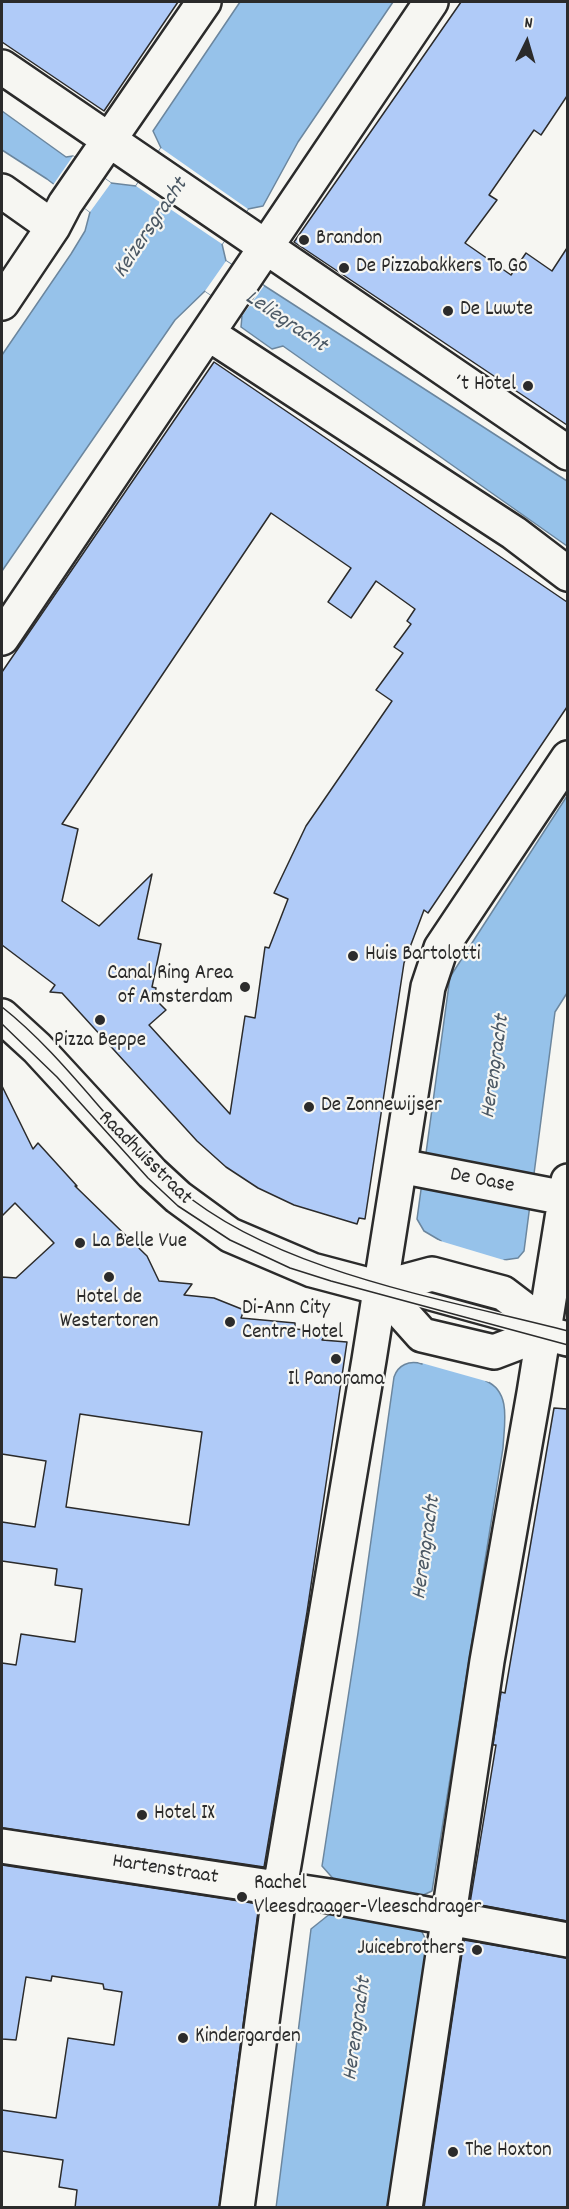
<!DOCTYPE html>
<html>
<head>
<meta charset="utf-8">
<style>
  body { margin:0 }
  #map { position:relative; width:569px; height:2209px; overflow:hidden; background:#f6f6f2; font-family:Dekko,sans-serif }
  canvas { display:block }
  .frame { position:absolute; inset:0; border:3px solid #2b2b2b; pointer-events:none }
  .north { position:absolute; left:497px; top:12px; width:60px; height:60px; -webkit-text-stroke:4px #f6f6f2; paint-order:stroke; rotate:5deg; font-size:16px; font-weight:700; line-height:24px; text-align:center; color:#2b2b2b }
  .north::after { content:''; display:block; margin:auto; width:21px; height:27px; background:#2b2b2b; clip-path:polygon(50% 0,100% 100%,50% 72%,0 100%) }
</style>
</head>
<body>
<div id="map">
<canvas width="569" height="2209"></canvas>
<div class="frame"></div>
<div class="north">N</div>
</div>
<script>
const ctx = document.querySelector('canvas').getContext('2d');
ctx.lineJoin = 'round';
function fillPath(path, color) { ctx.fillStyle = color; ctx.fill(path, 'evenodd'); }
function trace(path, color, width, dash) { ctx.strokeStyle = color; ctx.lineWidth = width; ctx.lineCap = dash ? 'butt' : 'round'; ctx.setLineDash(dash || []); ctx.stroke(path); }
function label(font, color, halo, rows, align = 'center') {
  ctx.font = font + ' Dekko,sans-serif'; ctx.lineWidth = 4.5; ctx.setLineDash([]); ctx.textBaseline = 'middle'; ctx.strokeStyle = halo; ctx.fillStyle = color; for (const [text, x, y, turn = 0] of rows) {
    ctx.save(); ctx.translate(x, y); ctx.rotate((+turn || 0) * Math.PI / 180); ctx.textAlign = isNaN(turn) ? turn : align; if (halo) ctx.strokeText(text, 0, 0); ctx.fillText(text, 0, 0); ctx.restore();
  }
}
const water = new Path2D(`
  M240,2H393L298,142L263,206L248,209L222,244L226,261L567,481V546L283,346L272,349L241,327L242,316L205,291L175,320L2,571V355L71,254L85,231L90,212L47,179L2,150V111L66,157L73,156L111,183L136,186L161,148L153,131Z
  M567,796V993L555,1012L524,1251L518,1258L504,1260L486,1381C512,1392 504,1425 503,1448L432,1891L419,1897L420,1928L429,1946L391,2207L276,2208L311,1929L331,1913L342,1915L337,1883L322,1866L358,1633L394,1377C398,1365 409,1360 422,1364L441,1241L424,1231L417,1219L450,977Z`);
fillPath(water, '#96c2ea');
trace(water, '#6b869e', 1.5);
fillPath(new Path2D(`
  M161,148L248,209L222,244L136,186Z
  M73,156L111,183L90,212L53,185Z
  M226,261L264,286L242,316L205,291Z
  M437,1240L507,1261L489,1382L418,1362Z`), '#f6f6f2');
const building = new Path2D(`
  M2,2H178L104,111L2,42Z
  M461,2H567V96L541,135L534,130L489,195L497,200L465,243L511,275L526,253L552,271L567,248V425L294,242Z
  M214,362L567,602V707L428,913L424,910L404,963L365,1219L359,1218L357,1224L294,1205L258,1188L226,1167L197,1141L62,993L50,992L55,985L2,945V672ZM271,513L351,568L328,602L351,618L376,581L415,609L407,621L411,624L394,647L403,653L376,690L392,701L306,826L274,893L288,899L269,948L265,947L255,1018L245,1016L230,1114L149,1025L166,1010L154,998L156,988L152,987L161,944L138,939L152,874L99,926L62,901L78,829L62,824Z
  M2,1086L33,1149L38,1143L77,1186H75L147,1256L159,1281L192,1284L184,1295L214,1298L244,1310L241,1318L295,1323V1329L328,1332L322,1340L347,1342L307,1612L264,1867L2,1828V1663L16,1665L21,1634L75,1642L82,1589L55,1585L57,1569L2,1561V1522L35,1527L46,1461L2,1454V1277L16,1278L54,1243L15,1203L2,1216ZM80,1414L202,1432L189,1525L66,1507Z
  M554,1408L567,1409V1921L470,1903L496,1745H493L501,1692L505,1693Z
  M2,1865L259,1904L219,2208H75L77,2190L59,2187L63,2160L2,2151V2110L56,2118L68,2038L114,2045L122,1992L104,1989L103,1984L52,1976L51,1981L26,1977L16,2040L2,2039Z
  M464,1940L567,1958V2208H424Z`);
fillPath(building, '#b0cbf8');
trace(building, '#2b2b2b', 1.5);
const lane = new Path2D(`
  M388,1290L537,1331`);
const street = new Path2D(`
  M2,67L568,453
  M2,191L53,227
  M2,303L53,227L65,204L204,2
  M209,334L514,533L568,574
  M2,638L431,2
  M400,1166L565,1198
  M2,1846L329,1896L568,1940
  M237,2208L280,1888L369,1360L428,987L441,948L568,758
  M405,2208L487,1661L534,1393L568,1181`);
const secondary = new Path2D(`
  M2,1016L37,1048L152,1173L178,1197L230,1235L312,1270L380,1288L432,1274L503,1293L524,1309L544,1333
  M380,1288L422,1335L494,1352L544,1333L568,1339`);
trace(lane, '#2b2b2b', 21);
trace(street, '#2b2b2b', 38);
trace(secondary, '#2b2b2b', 38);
trace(lane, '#f6f6f2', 16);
trace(street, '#f6f6f2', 33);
trace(secondary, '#f6f6f2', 33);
trace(new Path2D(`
  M2,1007C69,1060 114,1134 179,1189C276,1272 445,1299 568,1331
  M2,1024L57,1077L148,1178L178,1206L230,1240L290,1268L331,1281L568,1345`), '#2b2b2b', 1.5);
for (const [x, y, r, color] of [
  [304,240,6,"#2b2b2b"],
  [344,268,6,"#2b2b2b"],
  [448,311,6,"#2b2b2b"],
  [528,386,6,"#2b2b2b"],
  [353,956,6,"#2b2b2b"],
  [245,987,6,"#2b2b2b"],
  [100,1020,6,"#2b2b2b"],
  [309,1107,6,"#2b2b2b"],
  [80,1243,6,"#2b2b2b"],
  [109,1277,6,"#2b2b2b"],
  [230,1322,6,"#2b2b2b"],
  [336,1359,6,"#2b2b2b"],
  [142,1815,6,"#2b2b2b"],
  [242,1897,6,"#2b2b2b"],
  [477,1950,6,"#2b2b2b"],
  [183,2038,6,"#2b2b2b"],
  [453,2152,6,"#2b2b2b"]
]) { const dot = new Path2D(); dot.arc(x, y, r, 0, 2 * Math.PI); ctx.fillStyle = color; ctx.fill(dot); trace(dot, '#f6f6f2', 2); }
label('21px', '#2b2b2b', '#f6f6f2', [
  ["Brandon",316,240],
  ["De Pizzabakkers To Go",356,268],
  ["De Luwte",460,311],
  ["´t Hotel",516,386,"right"],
  ["Huis Bartolotti",365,956],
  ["Canal Ring Area",233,975,"right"],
  ["of Amsterdam",233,999,"right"],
  ["Pizza Beppe",100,1042,"center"],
  ["De Zonnewijser",321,1107],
  ["La Belle Vue",92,1243],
  ["Hotel de",109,1299,"center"],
  ["Westertoren",109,1323,"center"],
  ["Di-Ann City",242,1310],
  ["Centre Hotel",242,1334],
  ["Il Panorama",336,1381,"center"],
  ["Hotel IX",154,1815],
  ["Rachel",254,1885],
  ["Vleesdraager-Vleeschdrager",254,1909],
  ["Juicebrothers",465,1950,"right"],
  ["Kindergarden",195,2038],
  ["The Hoxton",465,2152]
], 'left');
label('21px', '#2b2b2b', '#f6f6f2', [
  ["Raadhuisstraat",144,1159,45],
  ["De Oase",482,1182,11],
  ["Hartenstraat",165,1871,9]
]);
label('italic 22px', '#4b5864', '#f6f6f2', [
  ["Keizersgracht",152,229,-56],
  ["Leliegracht",285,323,34],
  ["Herengracht",497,1067,-82],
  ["Herengracht",428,1548,-82],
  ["Herengracht",359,2029,-82]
]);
</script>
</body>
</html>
